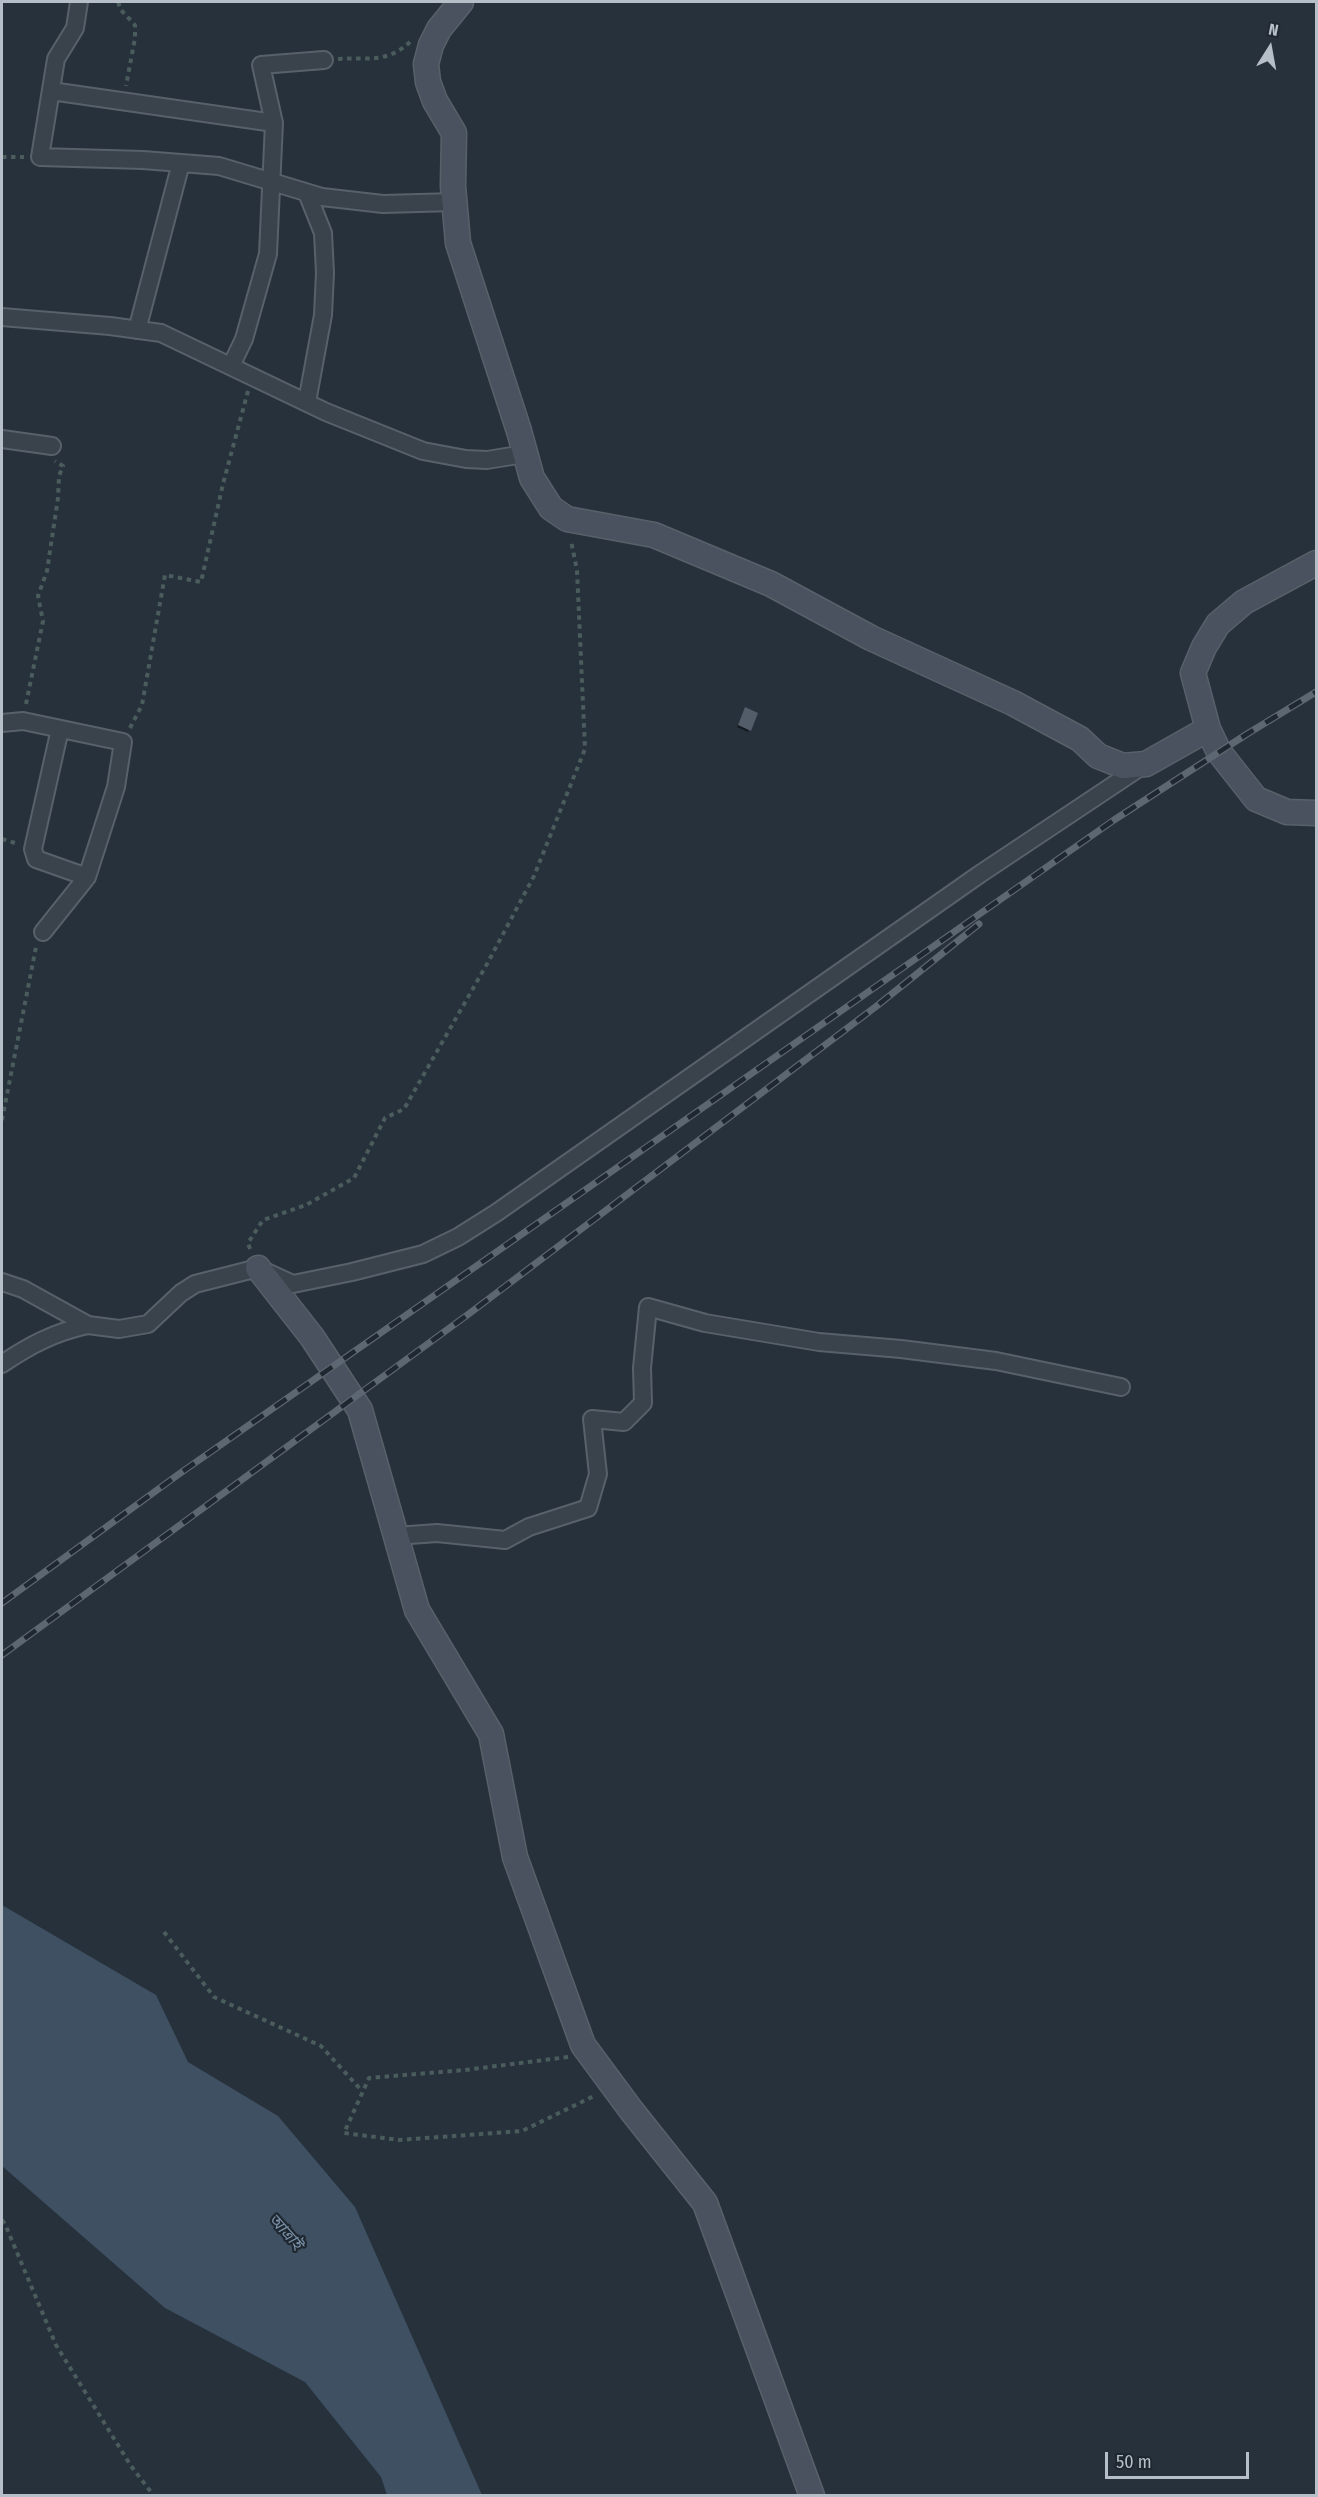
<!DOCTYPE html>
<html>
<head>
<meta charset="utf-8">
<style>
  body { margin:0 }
  #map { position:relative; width:1318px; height:2497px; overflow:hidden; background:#27313b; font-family:"Fira Sans Condensed",sans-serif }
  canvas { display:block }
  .frame { position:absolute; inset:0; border:3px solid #b6bec7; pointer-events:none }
  .north { position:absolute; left:1240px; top:18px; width:60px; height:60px; -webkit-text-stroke:4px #1f2831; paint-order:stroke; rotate:11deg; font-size:16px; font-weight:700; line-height:24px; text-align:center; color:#b6bec7 }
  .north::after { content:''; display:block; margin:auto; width:21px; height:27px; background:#b6bec7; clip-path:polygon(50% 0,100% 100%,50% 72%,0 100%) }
  .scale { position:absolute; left:1105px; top:2452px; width:144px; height:27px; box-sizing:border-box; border:3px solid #b6bec7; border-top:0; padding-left:8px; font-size:18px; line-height:21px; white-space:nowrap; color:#b6bec7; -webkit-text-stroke:4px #1f2831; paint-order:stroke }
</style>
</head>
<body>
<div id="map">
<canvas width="1318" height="2497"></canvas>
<div class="frame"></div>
<div class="north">N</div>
<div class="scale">50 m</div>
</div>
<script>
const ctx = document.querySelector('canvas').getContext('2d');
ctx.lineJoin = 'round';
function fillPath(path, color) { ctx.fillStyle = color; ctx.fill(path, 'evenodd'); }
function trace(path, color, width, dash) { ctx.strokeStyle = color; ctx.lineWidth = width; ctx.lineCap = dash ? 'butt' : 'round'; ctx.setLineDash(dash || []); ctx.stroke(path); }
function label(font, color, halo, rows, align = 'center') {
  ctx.font = font + ' "Fira Sans Condensed","Noto Sans Bengali",sans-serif'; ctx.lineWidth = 4.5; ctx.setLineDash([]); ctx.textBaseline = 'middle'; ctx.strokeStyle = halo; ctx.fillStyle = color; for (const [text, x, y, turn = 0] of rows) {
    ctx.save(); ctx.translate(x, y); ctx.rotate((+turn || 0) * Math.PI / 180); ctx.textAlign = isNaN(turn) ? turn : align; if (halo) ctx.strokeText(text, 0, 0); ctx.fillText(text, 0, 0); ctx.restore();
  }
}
fillPath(new Path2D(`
  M2,1905L156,1995L188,2062L278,2116L355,2207L482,2495H387L381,2477L305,2382L165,2308L2,2166Z`), '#3e5062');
fillPath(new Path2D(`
  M744,711L749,730L748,732L737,727Z`), '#0007');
fillPath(new Path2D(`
  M745,707L758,713L751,731L738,725Z`), '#525d69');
const street = new Path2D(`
  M79,2L75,28L56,59L40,157L143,160L219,166L322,197L383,204L455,202
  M51,91L274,123
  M2,317L110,326L161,333L326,412L423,451L466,459L487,460L524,454
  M137,330L181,163
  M231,366L244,339L268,254L274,123L261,65L324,60
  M307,402L323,315L325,273L323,233L307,193
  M2,439L52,446
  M2,723L23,721L123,742L116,787L87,877L43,932
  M60,729L33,849L36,859L87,877
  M2,1282L23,1289L88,1325L119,1329L148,1324L181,1293L195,1284L258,1268L293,1284L352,1272L423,1254L458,1237L496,1213L980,874L1142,766
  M2,1364C30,1345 55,1332 88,1325
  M396,1536L437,1533L505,1540L529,1527L588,1508L598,1474L592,1419L624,1422L643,1403L642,1368L648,1307L705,1323L819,1342L901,1349L996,1361L1121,1387`);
const secondary = new Path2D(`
  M461,2L439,29L431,45L426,64L428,82L435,101L454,133L453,186L458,243L519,431L532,478L551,508L567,519L654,535L771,584L871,638L1013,703L1080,739L1098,756L1123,766L1146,764L1208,729
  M1316,563L1244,602L1218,624L1204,647L1193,673L1208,729L1219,752L1256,799L1287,812L1316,813
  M258,1268L312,1337L360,1410L417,1610L491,1734L515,1857L583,2045L631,2110L705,2203L812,2496`);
trace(street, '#58616a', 20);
trace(secondary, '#58616a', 27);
trace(new Path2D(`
  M118,2L121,10L135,25V38L126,86
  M338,59C367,57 386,64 410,42
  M2,157H24
  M26,704L43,621L38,596L47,571L58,498L59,476L63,466L55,461
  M130,728L142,705L165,575L201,582L223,484L248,391
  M2,839L18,844
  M2,1120L36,947
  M250,1249L248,1243L263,1220L306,1205L354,1178L385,1118L404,1109L487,964L534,876L585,749L577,570L571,541
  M164,1932L214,1997L321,2046L362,2091
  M568,2057L465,2070L369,2078L344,2133L399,2140L522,2131L594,2096
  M2,2220L5,2224L56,2345L131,2466L154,2496`), '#4b5c5d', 4, [4.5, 4.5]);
trace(street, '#3a434c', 16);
trace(secondary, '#49525e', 24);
const rail = new Path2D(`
  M2,1603L179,1474L1114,820L1247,734L1316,692
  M2,1655L470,1313L878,1005L979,924`);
trace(rail, '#5d6772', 7);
trace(rail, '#1f2831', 4.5, [14]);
label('italic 16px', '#7a90a7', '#1f2831', [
  ["আত্রাই",285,2232,48]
]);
</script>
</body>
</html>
